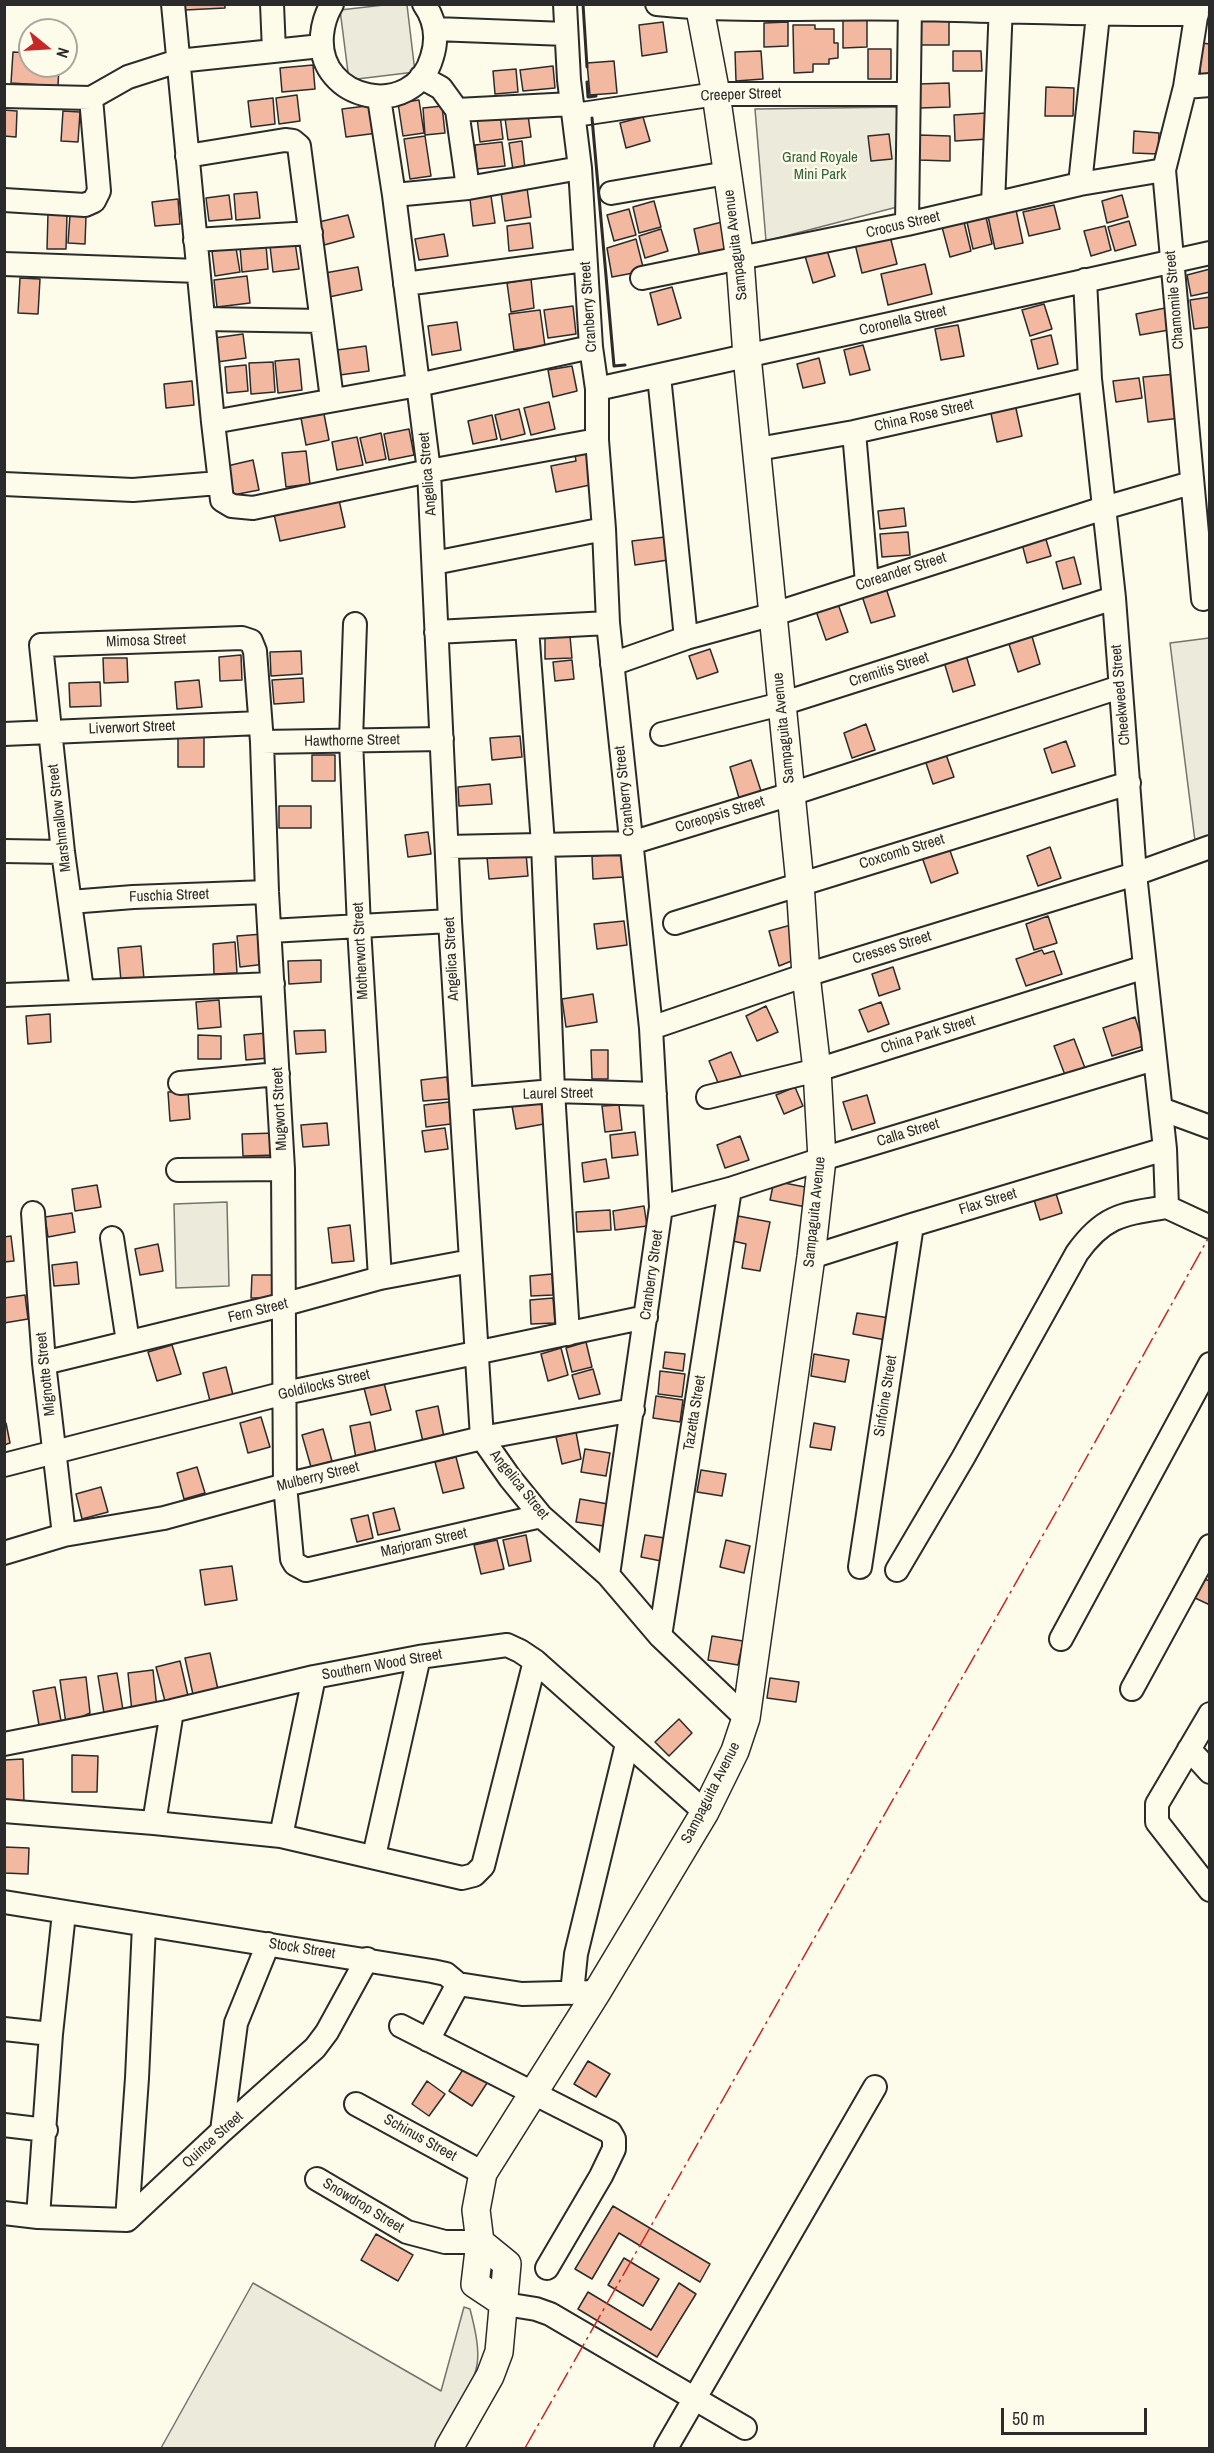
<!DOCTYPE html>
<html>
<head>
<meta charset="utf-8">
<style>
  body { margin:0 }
  #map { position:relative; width:1214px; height:2453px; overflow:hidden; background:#fdfbea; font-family:"Archivo Narrow",sans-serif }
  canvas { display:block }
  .frame { position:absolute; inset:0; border:6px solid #2b2b2b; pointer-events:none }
  .north { position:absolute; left:18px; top:18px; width:60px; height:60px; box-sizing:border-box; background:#fdfbea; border:2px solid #a9a89e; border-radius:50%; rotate:108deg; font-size:16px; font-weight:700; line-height:24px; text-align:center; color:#2b2b2b }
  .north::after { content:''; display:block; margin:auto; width:21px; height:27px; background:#c62828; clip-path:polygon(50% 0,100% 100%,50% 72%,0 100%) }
  .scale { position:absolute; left:1001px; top:2408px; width:146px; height:27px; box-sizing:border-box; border:3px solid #2b2b2b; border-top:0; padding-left:8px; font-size:18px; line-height:21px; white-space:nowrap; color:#2b2b2b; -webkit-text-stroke:4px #fdfbea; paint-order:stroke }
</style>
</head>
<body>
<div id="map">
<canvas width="1214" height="2453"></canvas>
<div class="frame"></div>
<div class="north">N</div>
<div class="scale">50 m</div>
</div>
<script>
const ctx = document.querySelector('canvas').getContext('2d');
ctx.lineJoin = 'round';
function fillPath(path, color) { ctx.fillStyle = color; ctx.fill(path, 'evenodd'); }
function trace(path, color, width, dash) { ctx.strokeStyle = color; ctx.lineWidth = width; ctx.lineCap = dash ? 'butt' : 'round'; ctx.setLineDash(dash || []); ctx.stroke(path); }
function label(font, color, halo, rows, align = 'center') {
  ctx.font = font + ' "Archivo Narrow",sans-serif'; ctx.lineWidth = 4.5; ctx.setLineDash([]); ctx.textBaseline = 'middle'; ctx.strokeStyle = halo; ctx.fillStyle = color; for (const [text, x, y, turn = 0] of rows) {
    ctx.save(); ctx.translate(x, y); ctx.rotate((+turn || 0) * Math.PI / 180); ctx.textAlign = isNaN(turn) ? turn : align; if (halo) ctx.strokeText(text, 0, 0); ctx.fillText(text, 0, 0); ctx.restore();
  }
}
const green = new Path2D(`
  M384,5H407L415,72L349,80L340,10Z
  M901,107V206L766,241L755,109Z
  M1209,638V843L1196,849L1170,643Z
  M227,1202L229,1286L176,1288L174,1204Z
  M253,2283L441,2391L464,2307L470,2309C474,2325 480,2348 477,2365C472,2392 447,2425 434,2448H161Z`);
fillPath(green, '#ecebdb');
trace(green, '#74746e', 1.5);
const building = new Path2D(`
  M185,4H225V8L185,10Z
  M867,19V47L843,48V20Z
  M920,20L949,21V45H920Z
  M663,22L667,52L642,56L639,25Z
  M788,22V46L764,47V23Z
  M793,25H815V29H834V43H838V58L829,59V64H813V72L794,73Z
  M1201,43L1210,44V78H1200Z
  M868,49H891V79H868Z
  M761,51L763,79L736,81L735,52Z
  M953,51H981L982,71H953Z
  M13,52L30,53V66H59L58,86L11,83Z
  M614,61L617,93L590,95L587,63Z
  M313,65L315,89L282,92L280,68Z
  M553,66L555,88L523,91L520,70Z
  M516,69L518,92L495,94L493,71Z
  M949,83L950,107L919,108L918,84Z
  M1046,87L1074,88L1073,116H1045Z
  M297,95L300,121L279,124L276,98Z
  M273,98L275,124L251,127L248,101Z
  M419,100L424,133L403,136L398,103Z
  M374,105L378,133L346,137L342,109Z
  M442,106L445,133L425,135L423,108Z
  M4,110L17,111L16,137L4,136Z
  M63,111L80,112L78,142L61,141Z
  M987,113L988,139L955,141L954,115Z
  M500,115L503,139L480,142L477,118Z
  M528,115L531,137L508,140L505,118Z
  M643,117L650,141L626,148L620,123Z
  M1134,131L1159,133L1158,154L1133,153Z
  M889,134L892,159L871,161L868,136Z
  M919,135L950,136V161L918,160Z
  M425,136L431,176L410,179L404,139Z
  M522,141L525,169L513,170L509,143Z
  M502,142L505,166L477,169L475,145Z
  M527,188L531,217L505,221L501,192Z
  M257,192L260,218L236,220L234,194Z
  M229,195L232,219L209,221L206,198Z
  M1122,195L1128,217L1107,223L1102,201Z
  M491,196L495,223L473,226L470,199Z
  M178,199L180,224L155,226L152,202Z
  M654,201L661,227L639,233L633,207Z
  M1054,205L1060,229L1029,236L1023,212Z
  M629,209L636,235L614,241L607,215Z
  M1016,210L1023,243L995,249L988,216Z
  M48,213L67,214L66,249H47Z
  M70,215L86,216L85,244L68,243Z
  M348,215L354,237L324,245L319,222Z
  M986,217L992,244L973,249L967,222Z
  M1129,221L1136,245L1115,251L1108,227Z
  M722,222L729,250L700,257L694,229Z
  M964,222L971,251L950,257L942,227Z
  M530,223L533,248L509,251L507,226Z
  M1105,226L1111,250L1091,256L1084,231Z
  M661,229L668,251L645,258L639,236Z
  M444,234L448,256L419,260L415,239Z
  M890,236L897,264L862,273L855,244Z
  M636,239L644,271L612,277L607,248Z
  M295,242L299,269L273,272L270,246Z
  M266,245L268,269L242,272L240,247Z
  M236,248L240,272L215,276L212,251Z
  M827,250L835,276L813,283L805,256Z
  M925,264L932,294L888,305L881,274Z
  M358,267L362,290L329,297L325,273Z
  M1210,269V292L1191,296L1187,275Z
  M247,276L250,303L217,307L214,280Z
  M20,278L40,279L38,314L18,313Z
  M531,279L534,308L511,312L507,283Z
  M672,287L681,318L658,325L650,293Z
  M1210,297V327L1194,329L1190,300Z
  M1044,304L1052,329L1030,336L1022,310Z
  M573,306L576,334L548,338L544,310Z
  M1165,308L1169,330L1140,335L1136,314Z
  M540,310L545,346L514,350L509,314Z
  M457,322L461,350L432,355L428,326Z
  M958,325L964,356L941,360L935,329Z
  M243,334L246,358L217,362L214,338Z
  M1051,335L1058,364L1038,369L1031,340Z
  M863,345L870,370L850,375L844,350Z
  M366,346L369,371L340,375L337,350Z
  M819,358L825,383L803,388L797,364Z
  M299,359L302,390L278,393L275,361Z
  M273,362L275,392L251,394L249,363Z
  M246,365L248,391L227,393L225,367Z
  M572,366L577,391L553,397L548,370Z
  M1176,374L1180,418L1148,422L1143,377Z
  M1139,378L1142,398L1116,402L1113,381Z
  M192,381L194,405L166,408L164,384Z
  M549,402L555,429L531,435L524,408Z
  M1015,404L1022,436L997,442L990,409Z
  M519,409L525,434L501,440L495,415Z
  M324,414L329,440L306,445L301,418Z
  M492,415L497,439L473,444L468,421Z
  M409,429L414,455L389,460L384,434Z
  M381,433L386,459L366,463L360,438Z
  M357,437L363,465L337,470L332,442Z
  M306,451L310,484L286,487L282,453Z
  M588,452L595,484L556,492L551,466L576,461L575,455Z
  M253,460L259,490L233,495L227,466Z
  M339,500L345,527L280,541L274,514Z
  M904,508L906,526L880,529L878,511Z
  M908,532L910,555L882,557L880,534Z
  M1044,533L1051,556L1027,563L1021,540Z
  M665,537L668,560L635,565L632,541Z
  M1074,557L1081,584L1063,589L1056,562Z
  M886,588L895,616L871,623L862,596Z
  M838,604L848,632L826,640L816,611Z
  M1031,633L1040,664L1018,672L1008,641Z
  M570,636L572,658L545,659V638Z
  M710,649L718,672L697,679L689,656Z
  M301,651L302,674L271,676L270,652Z
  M241,655L242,680L220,681L219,657Z
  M966,655L975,685L953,692L944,662Z
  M103,658H127L128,682L104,683Z
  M572,660L574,679L555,681L553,662Z
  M303,678L304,702L274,704L272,680Z
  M199,680L202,707L177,709L175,682Z
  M100,682L101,706L70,707L69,683Z
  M866,724L875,750L852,758L844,733Z
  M204,736V767H178V737Z
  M520,736L522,757L492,760L490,738Z
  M1066,741L1075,766L1052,773L1044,749Z
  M944,749L954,777L933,784L924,757Z
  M312,755H335V781H312Z
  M751,760L761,791L739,798L730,767Z
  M490,784L492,804L459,806L458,787Z
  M279,806H311V828H279Z
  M428,832L431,854L408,857L405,835Z
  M1050,847L1061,878L1038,886L1027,856Z
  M949,848L958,873L931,883L922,857Z
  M526,853L528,876L489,879L487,857Z
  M622,854L623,877L593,879L592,856Z
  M1048,916L1057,943L1034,950L1026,924Z
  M624,921L627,945L597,949L594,924Z
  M791,925L794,960L779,966L769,931Z
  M263,934L266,964L240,967L237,936Z
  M235,942L237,973L214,974L213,944Z
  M141,946L144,979L121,981L118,948Z
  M1042,950L1044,954L1054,951L1062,974L1026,986L1016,959Z
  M321,960V982L289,984L288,961Z
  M893,967L900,989L879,996L872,974Z
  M593,994L597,1022L566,1027L562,999Z
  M219,1000L221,1027L198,1029L196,1002Z
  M881,1002L889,1024L868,1032L859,1010Z
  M766,1006L778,1032L757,1041L746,1016Z
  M50,1014L51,1042L28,1044L26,1016Z
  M1135,1017L1144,1046L1112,1056L1103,1028Z
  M325,1030L326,1052L296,1054L294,1031Z
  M267,1033L269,1058L246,1060L244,1035Z
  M198,1035L221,1036V1059H198Z
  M1074,1039L1085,1068L1065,1075L1054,1046Z
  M591,1050H608V1079H592Z
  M731,1052L741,1076L719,1085L709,1061Z
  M447,1077L449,1099L423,1101L421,1080Z
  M795,1087L803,1106L784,1114L776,1095Z
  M188,1091L190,1119L170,1121L168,1092Z
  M867,1095L875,1123L852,1130L843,1102Z
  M449,1102L451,1124L426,1127L424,1105Z
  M541,1102L544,1124L516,1129L512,1106Z
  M619,1105L622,1130L605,1132L602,1106Z
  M327,1123L329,1145L303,1147L301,1125Z
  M445,1128L448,1149L425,1152L422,1131Z
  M635,1132L638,1155L612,1158L610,1135Z
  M276,1133L277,1155L243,1156L242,1134Z
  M740,1136L749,1160L725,1168L717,1145Z
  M606,1159L609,1178L584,1182L582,1163Z
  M774,1181L810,1188L806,1207L770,1200Z
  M97,1185L101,1207L75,1211L72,1189Z
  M1054,1187L1062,1213L1040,1220L1032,1193Z
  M644,1206L647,1226L615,1230L613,1211Z
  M610,1210L611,1230L577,1232L576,1212Z
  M72,1213L75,1232L48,1237L45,1217Z
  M738,1216L770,1222L760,1271L742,1268L746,1244L733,1241Z
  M350,1225L354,1261L332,1263L328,1228Z
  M11,1236L14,1261L4,1262V1237Z
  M158,1244L163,1271L140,1275L135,1249Z
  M77,1262L79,1284L54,1286L52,1265Z
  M552,1274L553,1295L531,1296L530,1276Z
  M252,1275H279V1298H251Z
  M25,1295L28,1319L4,1323V1298Z
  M553,1298L555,1323L531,1324L530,1300Z
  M857,1313L890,1318L886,1340L853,1334Z
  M586,1342L592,1367L572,1372L566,1348Z
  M172,1345L181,1374L157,1381L148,1352Z
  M561,1348L568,1375L548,1381L541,1354Z
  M665,1352L685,1354L683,1371L663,1368Z
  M814,1354L849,1360L845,1382L811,1376Z
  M226,1367L233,1395L210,1401L203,1373Z
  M593,1369L600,1394L579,1399L572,1375Z
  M660,1371L685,1374L682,1397L658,1394Z
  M384,1383L391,1410L371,1415L364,1388Z
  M656,1396L683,1400L680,1422L653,1418Z
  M438,1406L444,1437L423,1442L416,1411Z
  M261,1417L270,1447L248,1453L240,1423Z
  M370,1422L376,1453L356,1458L350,1426Z
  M6,1423L10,1443L4,1445V1424Z
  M814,1423L835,1427L831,1450L810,1447Z
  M323,1429L332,1461L311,1467L302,1435Z
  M576,1432L581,1459L562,1464L556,1437Z
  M585,1449L610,1453L606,1476L581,1472Z
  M456,1457L464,1488L443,1493L435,1462Z
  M197,1467L205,1493L184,1499L177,1473Z
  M701,1470L726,1474L722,1496L697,1492Z
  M101,1487L108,1512L82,1519L76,1494Z
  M580,1499L608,1504L604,1526L576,1522Z
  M394,1508L400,1530L378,1535L373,1513Z
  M368,1515L373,1538L357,1542L351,1519Z
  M526,1535L531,1561L509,1566L503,1540Z
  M645,1535L665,1538L661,1561L641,1557Z
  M497,1540L504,1569L481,1574L474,1545Z
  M726,1540L750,1546L744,1573L720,1567Z
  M232,1566L237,1600L205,1605L200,1570Z
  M1204,1579L1210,1581V1605L1195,1598Z
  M712,1636L743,1641L738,1665L708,1660Z
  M210,1653L219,1694L194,1699L185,1658Z
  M180,1661L189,1700L166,1705L156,1667Z
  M153,1670L157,1709L132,1712L128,1673Z
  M117,1673L123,1710L104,1713L98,1676Z
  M86,1677L90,1713L66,1724L60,1680Z
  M770,1678L799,1682L796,1702L767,1698Z
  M55,1687L61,1721L39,1725L33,1691Z
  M679,1719L692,1733L669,1756L655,1742Z
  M72,1755L98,1756L97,1792H72Z
  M23,1759L24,1805L4,1806V1760Z
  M4,1847L29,1848L28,1874L4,1873Z
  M588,2061L610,2074L596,2097L574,2084Z
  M466,2065L489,2080L472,2106L449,2091Z
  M427,2081L445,2094L429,2116L412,2104Z
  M613,2206L710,2264L700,2282L619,2233L592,2279L575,2269Z
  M376,2234L413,2255L398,2281L361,2260Z
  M624,2258L659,2279L643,2306L608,2285Z
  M679,2283L696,2294L657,2357L578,2309L588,2292L651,2330Z`);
fillPath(building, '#f2b8a0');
trace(building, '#2b2b2b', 1.5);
const minor = new Path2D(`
  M173,4L213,422L222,500L232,506L253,508L429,471L597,440
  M272,4L274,51
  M332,4C326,14 323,23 322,35C316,102 414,121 432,57C438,38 436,21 424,4
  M565,4L569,80L580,168L591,347L597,389V440L604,529L608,623L651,1028L661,1207L608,1575
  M657,4C741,13 826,7 911,9C1006,11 1102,15 1197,14
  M1198,4L1185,87L1164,170L1203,599
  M435,29L566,34
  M421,77L441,88L457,110
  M1185,87L1210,85
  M4,96L91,98L128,77L178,61L321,46
  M379,98L394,195L429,471L450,921L482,1438L510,1478L541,1516L608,1575L660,1636L746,1718
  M575,115L716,94H908
  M187,156L285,140L293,141L299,146L332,399
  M1080,184L1098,15
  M468,188L457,110L572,104
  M611,193L727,173
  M394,195L468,188L580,168
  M4,200L85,205L94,201L99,191L91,98
  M993,204L1001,4
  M907,224L910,4
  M195,240L311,233
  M4,264L198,271
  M642,278L907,224L1080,184L1164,170
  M1085,280L1090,379L1114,598L1135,874L1165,1149L1167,1207L1210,1227
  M405,284L585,260
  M203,319L322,321
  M659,376L686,638
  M597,389L1210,253
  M213,422L418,385L591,347
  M854,432L867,583
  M758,449L854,432L1090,379
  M4,484L133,490L219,483
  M434,563L604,529
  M355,624L351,740L359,927L380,1278
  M527,628L543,844L553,1091L568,1334
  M436,632L608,623
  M612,664L686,638L774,614L1104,508L1191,483
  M4,734L260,723
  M662,734L781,704L1114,598
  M262,742L442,739
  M447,847L631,843L791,794L1120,687
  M4,851L63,852
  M70,902L133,897L267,892
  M675,923L1129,783
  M270,931L450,921
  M82,990L63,852L41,645L242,638L251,641L255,651L262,742L267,892L283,1169L285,1485L292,1559L295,1564L306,1570L541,1516
  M4,995L273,984
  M651,1028L806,975L1135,874L1210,847
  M180,1083L278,1074
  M708,1097L817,1070L1145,967
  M461,1099L553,1091L655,1094
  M1161,1109L1210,1127
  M178,1170L283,1169
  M661,1207L730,1189L822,1159L1154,1059
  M33,1213L44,1363L64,1535
  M112,1238L128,1342
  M811,1257L912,1225L1165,1149
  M44,1363L282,1305L380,1278L471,1261
  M4,1465L285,1393L646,1317
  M4,1553L64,1535L164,1518L285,1485L482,1438L633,1410
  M860,1567L912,1225
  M897,1570L963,1458L1077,1253C1104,1215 1123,1214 1167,1207
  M660,1636L730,1189
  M1061,1639L1210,1364
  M1132,1689L1210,1546
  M1210,1714L1157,1804V1822L1210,1890
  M4,1744L172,1711L314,1677L419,1657L507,1645L520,1651L535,1661L705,1812
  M1189,1749L1210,1772
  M4,1811L154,1823L281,1836L462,1878L474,1875L483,1866L535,1661
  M154,1823L172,1711
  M281,1836L314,1677
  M374,1856L419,1657
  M4,1902L432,1971L446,1974L458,1984L522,1994L597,1992
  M572,1993L576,1954L627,1744
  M401,2026L610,2132L614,2139V2149L601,2176L547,2268
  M4,2029L51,2034
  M428,2040L458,1984
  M356,2104L483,2173
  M4,2125L46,2130
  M222,2131L236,2023L268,1944
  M317,2179L407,2232L445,2242H480
  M4,2213L38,2217L127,2220L222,2131L315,2048L327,2032L367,1959
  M38,2217L51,2034L64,1913
  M127,2220L137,2078L144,1925
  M505,2304L536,2309L550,2314L745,2428
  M666,2448L875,2087`);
const major = new Path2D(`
  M505,2304L475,2284L480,2242L476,2210L483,2173L597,1992L705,1812L735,1751L746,1718L811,1257L822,1159L817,1070L806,975L800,883L747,356L740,260L716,94L699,4
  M449,2448L490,2376L499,2352L507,2264L480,2242`);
trace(minor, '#2b2b2b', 26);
trace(major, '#2b2b2b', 30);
trace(minor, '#fdfbea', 22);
trace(major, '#fdfbea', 27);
trace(new Path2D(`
  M583,4L587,67
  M587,82L588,97L596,96
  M592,118L614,366L625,365`), '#2b2b2b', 3);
trace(new Path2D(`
  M525,2448L1064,1498L1210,1235`), '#c62828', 1.5, [21, 4.5, 3, 4.5]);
label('15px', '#2b2b2b', '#fdfbea', [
  ["Creeper Street",741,95,-2],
  ["Crocus Street",903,225,-13],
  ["Sampaguita Avenue",736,245,-97],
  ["Chamomile Street",1175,300,-95],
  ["Cranberry Street",589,307,-94],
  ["Coronella Street",903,321,-13],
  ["China Rose Street",924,416,-13],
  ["Angelica Street",428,474,-95],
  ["Coreander Street",901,572,-18],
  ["Mimosa Street",146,641,-2],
  ["Cremitis Street",889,670,-18],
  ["Cheekweed Street",1121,695,-95],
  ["Liverwort Street",132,728,-2],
  ["Sampaguita Avenue",784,728,-96],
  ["Hawthorne Street",352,741,-1],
  ["Cranberry Street",625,791,-96],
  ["Coreopsis Street",720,815,-17],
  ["Marshmallow Street",60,818,-97],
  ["Coxcomb Street",902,852,-17],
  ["Fuschia Street",169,896,-2],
  ["Cresses Street",892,948,-17],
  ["Motherwort Street",361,951,-93],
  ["Angelica Street",452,959,-93],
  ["China Park Street",928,1035,-17],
  ["Laurel Street",558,1094,-1],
  ["Mugwort Street",280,1109,-93],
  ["Calla Street",908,1133,-17],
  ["Flax Street",988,1202,-17],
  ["Sampaguita Avenue",815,1212,-84],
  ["Cranberry Street",652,1275,-82],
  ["Fern Street",258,1311,-14],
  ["Mignotte Street",46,1374,-96],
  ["Goldilocks Street",324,1385,-13],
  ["Sinfoine Street",886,1396,-81],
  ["Tazetta Street",695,1413,-81],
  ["Mulberry Street",318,1477,-14],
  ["Angelica Street",519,1485,51],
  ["Marjoram Street",424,1543,-13],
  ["Southern Wood Street",382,1665,-10],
  ["Sampaguita Avenue",711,1793,-63],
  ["Stock Street",302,1949,9],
  ["Schinus Street",420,2138,29],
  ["Quince Street",213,2140,-42],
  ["Snowdrop Street",363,2206,31]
]);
label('15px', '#34623c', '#fdfbea', [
  ["Grand Royale",820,158],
  ["Mini Park",820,175]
]);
</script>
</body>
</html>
